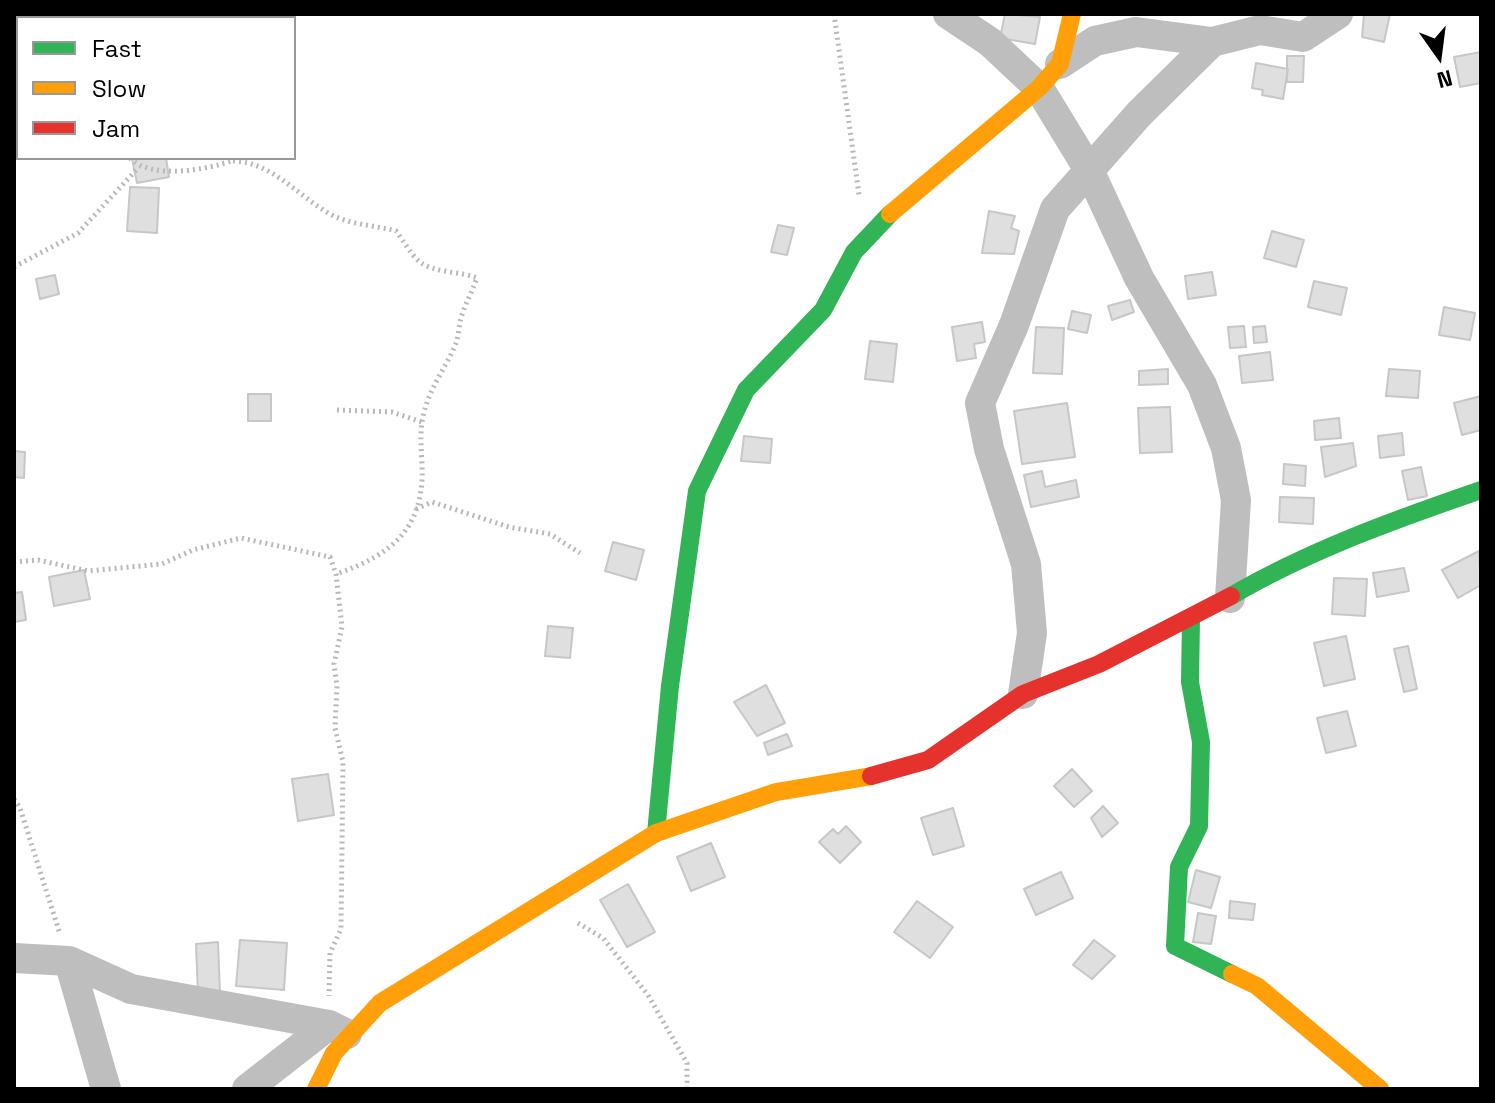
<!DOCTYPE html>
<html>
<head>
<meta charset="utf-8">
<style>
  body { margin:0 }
  #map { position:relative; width:1495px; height:1103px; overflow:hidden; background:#fff; font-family:"Space Grotesk",sans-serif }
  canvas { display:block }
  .frame { position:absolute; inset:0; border:16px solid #000; pointer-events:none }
  .legend { position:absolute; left:16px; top:16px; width:280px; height:144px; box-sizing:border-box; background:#fff; border:2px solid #999; margin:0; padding:10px 14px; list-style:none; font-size:24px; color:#000 }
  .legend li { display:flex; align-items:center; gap:16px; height:40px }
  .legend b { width:40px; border:2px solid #999 }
  .north { position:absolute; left:1399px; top:16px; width:80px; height:80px; -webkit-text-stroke:6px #fff; paint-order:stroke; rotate:166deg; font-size:22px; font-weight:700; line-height:32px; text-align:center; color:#000 }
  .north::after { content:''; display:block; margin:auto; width:28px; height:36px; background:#000; clip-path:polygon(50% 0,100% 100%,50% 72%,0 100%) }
</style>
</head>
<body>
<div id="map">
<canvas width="1495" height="1103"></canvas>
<div class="frame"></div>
<ul class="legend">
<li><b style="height:10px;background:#30b455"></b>Fast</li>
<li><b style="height:10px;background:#ff9f0a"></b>Slow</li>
<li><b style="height:10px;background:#e5322d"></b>Jam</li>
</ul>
<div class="north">N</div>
</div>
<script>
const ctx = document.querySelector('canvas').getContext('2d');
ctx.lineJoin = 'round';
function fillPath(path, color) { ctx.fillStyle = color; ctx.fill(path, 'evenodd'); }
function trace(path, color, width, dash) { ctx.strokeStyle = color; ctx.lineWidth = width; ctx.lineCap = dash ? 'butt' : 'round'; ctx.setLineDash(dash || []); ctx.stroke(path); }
const building = new Path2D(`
  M1005,14L1040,17L1035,44L1000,38Z
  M1364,14H1390L1384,42L1362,37Z
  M1481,52V83L1460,87L1454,57Z
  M1287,56H1304L1303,82H1287Z
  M1256,63L1288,69L1283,99L1262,95L1263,90L1252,88Z
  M166,158L169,177L137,183L132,159Z
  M130,187L159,188L157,233L127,231Z
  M989,211L1015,216L1011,228L1019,231L1014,254L982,253Z
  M778,225L794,228L787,255L771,252Z
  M1272,231L1304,240L1296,267L1264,258Z
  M1212,272L1216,295L1188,299L1185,276Z
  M55,275L59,294L40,299L36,279Z
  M1314,281L1347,288L1341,315L1308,307Z
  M1130,300L1134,312L1112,320L1108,306Z
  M1444,307L1475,313L1470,340L1439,335Z
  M1072,311L1091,315L1087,333L1068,329Z
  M982,322L985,342L974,344L976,358L957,361L952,327Z
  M1244,326L1246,347L1230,348L1228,327Z
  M1265,326L1267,342L1254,343L1253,327Z
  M1036,327L1064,328L1062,374L1033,373Z
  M870,341L897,344L893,382L865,379Z
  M1270,352L1273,380L1242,383L1239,356Z
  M1168,369V384L1139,385V371Z
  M1389,369L1420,371L1418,398L1386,396Z
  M248,394H271V421H248Z
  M1481,396V430L1462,435L1454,403Z
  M1067,403L1075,457L1022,464L1014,411Z
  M1170,407L1172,452L1140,453L1138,408Z
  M1339,418L1341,438L1315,440L1314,421Z
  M1402,433L1404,455L1380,458L1378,436Z
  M744,436L772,439L770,463L741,461Z
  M1353,443L1356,466L1325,477L1321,447Z
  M14,451L25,452L24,478L14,477Z
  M1284,464L1306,466L1305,486L1283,484Z
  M1421,467L1427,496L1408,500L1402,471Z
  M1042,471L1045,487L1076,480L1079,497L1031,507L1024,475Z
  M1280,497L1314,498L1313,524L1279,522Z
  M613,542L644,550L636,580L605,571Z
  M1479,551L1481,585L1458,598L1442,570Z
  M1404,568L1409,591L1377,597L1373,573Z
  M84,570L90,599L54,606L49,577Z
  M1334,578L1367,579L1365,616L1332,614Z
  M22,592L26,620L14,622V593Z
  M548,626L573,628L570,658L545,656Z
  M1346,636L1355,679L1324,686L1314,643Z
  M1408,646L1417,689L1404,692L1394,649Z
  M766,685L785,723L757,736L734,702Z
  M1347,711L1356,746L1326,753L1317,718Z
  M787,734L792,746L768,755L764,743Z
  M1072,769L1092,791L1074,807L1054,786Z
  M328,774L334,815L298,821L292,779Z
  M1103,806L1118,823L1102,837L1091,818Z
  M953,808L964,846L933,855L921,818Z
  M846,826L861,842L840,863L819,842L833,829L838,834Z
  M711,843L725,877L691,891L677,857Z
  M1196,870L1220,877L1211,908L1188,902Z
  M1061,872L1073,898L1036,915L1024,889Z
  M628,884L655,932L627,947L600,900Z
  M917,901L953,927L930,958L894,932Z
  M1230,901L1255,904L1253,920L1229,918Z
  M1198,913L1216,916L1211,944L1193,942Z
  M240,940L287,943L284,990L236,986Z
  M1094,940L1115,956L1092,979L1073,965Z
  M218,942L220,994L198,995L196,944Z`);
fillPath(building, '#dfdfdf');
trace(building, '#c7c7c7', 2);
trace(new Path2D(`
  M286,14L287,18
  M834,14L859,195
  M14,54L18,56
  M130,158C152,180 207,170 234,160
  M233,161C272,162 298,196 330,214C350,225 374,225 396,231C403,240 411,255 420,262C434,273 460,271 477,278C473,290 467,300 463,312C458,324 460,336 454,348C445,368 431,387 425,409C419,428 421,445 422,464C425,528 392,555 336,574
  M14,267L78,233L139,167
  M337,410L392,412L422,422
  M416,509L432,502L509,527L550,534L580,553
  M14,562L38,560L88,571L162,564L193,550L241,538L330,557L336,574L342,627L334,664L337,686L335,728L343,762L341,929L330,953L329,996
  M14,799L20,808L60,934
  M578,923L603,938L648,995L687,1063V1089`), '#b9b9b9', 5, [2, 4]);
trace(new Path2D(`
  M948,14L990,42L1039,88L1089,170L1139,278L1202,385L1226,448L1236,500L1230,598
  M1060,64L1095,41L1136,32L1212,42L1260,30L1303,37L1338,14
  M1023,694L1032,633L1026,564L989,449L980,403L1014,325L1055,209L1139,114L1212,42
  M14,958L69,961L131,989L329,1025L347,1034
  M69,961L106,1089
  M247,1089L329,1025`), '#bebebe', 30);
trace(new Path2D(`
  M1231,596C1310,550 1394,520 1481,490
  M1191,619L1190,682L1201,742L1199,826L1179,867L1175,946L1232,974
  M656,833L670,686L697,491L746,390L823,310L854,252L890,214`), '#30b455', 18);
trace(new Path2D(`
  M890,214L1039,88L1060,64L1072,14
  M1232,974L1257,986L1380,1089
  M316,1089L334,1053L380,1003L656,833L776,792L871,776`), '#ff9f0a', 18);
trace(new Path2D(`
  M871,776L928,760L1023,694L1099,664L1231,596`), '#e5322d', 18);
</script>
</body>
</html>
